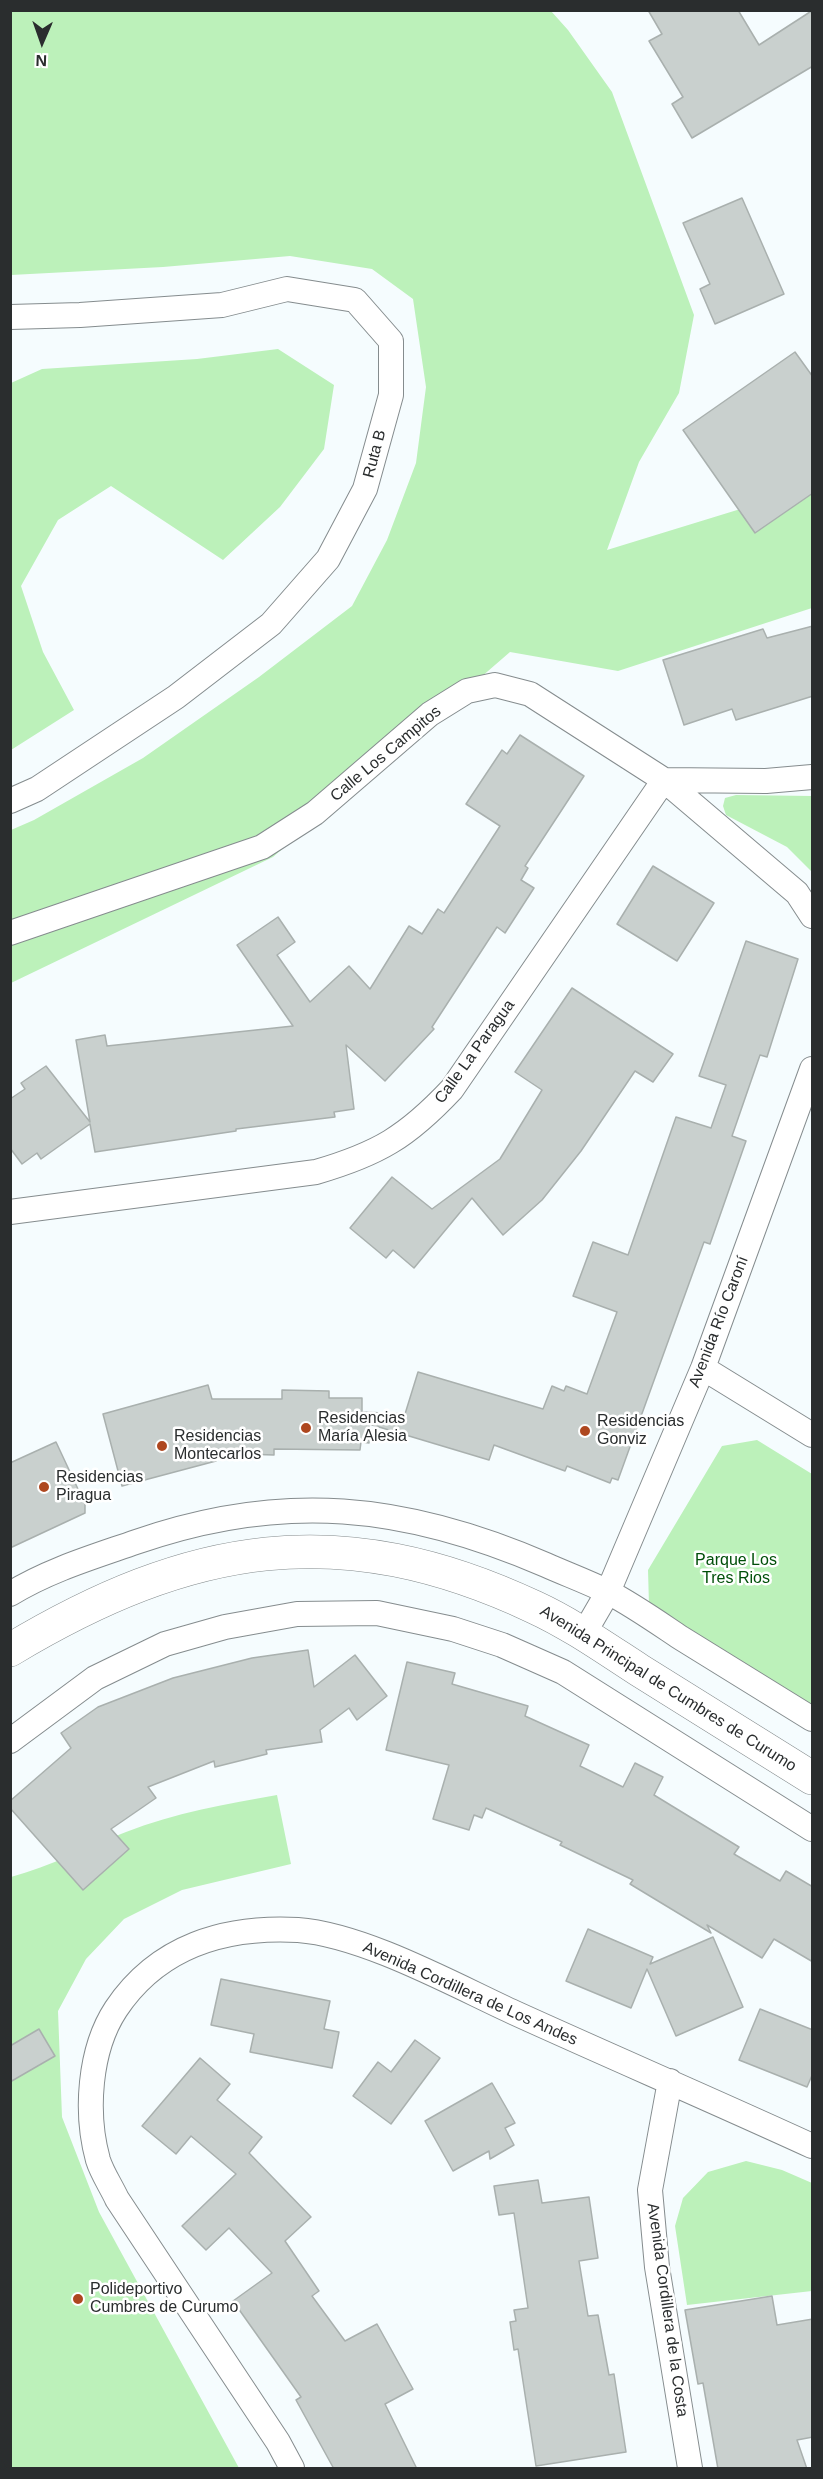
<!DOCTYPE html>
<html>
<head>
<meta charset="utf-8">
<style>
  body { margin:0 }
  #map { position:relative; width:823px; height:2479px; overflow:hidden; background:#f5fcfe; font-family:Helvetica,sans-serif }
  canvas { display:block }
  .frame { position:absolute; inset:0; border:12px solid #2a2d2e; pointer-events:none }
  .north { position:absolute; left:12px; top:12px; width:60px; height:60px; -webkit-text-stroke:4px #fff; paint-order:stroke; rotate:182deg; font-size:16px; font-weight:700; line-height:24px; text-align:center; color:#2a2d2e }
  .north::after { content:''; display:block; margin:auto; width:21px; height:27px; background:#2a2d2e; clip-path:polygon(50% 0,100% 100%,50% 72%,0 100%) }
</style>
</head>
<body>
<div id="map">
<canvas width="823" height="2479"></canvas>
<div class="frame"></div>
<div class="north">N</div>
</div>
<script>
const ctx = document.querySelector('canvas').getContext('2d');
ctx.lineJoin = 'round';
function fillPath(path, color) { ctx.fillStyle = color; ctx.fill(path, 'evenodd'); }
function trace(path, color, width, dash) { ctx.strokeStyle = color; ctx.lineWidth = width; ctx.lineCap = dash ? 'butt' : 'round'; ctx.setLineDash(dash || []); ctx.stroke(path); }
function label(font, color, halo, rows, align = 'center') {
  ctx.font = font + ' Helvetica,sans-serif'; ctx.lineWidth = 5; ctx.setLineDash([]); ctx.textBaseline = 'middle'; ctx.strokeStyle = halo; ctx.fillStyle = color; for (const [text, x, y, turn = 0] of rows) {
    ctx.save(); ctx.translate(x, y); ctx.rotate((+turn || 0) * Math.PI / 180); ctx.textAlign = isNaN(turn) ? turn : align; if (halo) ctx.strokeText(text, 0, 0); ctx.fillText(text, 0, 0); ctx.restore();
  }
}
fillPath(new Path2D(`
  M11,11H551L568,30L612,92L694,315L679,393L639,462L607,550L812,487V608L618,671L510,652L273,857L11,983V830L34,820L143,758L259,677L352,606L387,540L416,463L426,387L413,299L372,269L290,256L163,267L11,275Z
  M278,349L334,385L324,449L280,507L223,560L111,486L58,520L21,586L43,652L74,710L11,750V383L42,369L197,359Z
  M736,795L812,796V872L787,847L726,815L723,806L725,798Z
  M757,1440L812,1474V1705L649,1605L648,1570L722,1446Z
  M277,1795L291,1864L182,1890L124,1919L86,1959L58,2011L62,2117L99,2212L239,2468H11V1877C51,1866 87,1847 126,1832C175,1813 225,1804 277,1795Z
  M746,2161L782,2170L812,2183V2291L687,2305L675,2226L683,2198L708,2172Z`), '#bcf1ba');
const building = new Path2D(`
  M648,10H738L759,45L813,10V66L692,138L672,104L683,97L649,41L662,34Z
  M742,198L784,294L715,324L700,289L710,284L683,223Z
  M795,352L813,377V493L755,533L683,430Z
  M813,626V696L736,720L732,709L684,725L663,660L763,629L767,638Z
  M520,735L584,776L525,866L528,868L521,880L534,888L505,933L497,927L432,1027L434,1029L385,1081L346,1045L354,1109L334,1112L335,1117L236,1129V1131L95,1152L90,1124L41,1159L37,1153L22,1164L10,1148V1099L25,1089L21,1083L46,1066L90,1122L76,1040L105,1035L107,1046L293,1026L237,945L278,917L295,942L277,955L310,1002L349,966L370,989L409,926L422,934L438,909L444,913L500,826L466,804L502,750L507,754Z
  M653,866L714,903L677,961L617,924Z
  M746,941L798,959L767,1057L760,1055L732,1136L746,1141L710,1244L704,1242L618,1480L612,1478L610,1483L567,1466L565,1471L494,1445L489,1460L369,1424V1443L361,1442L360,1450L274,1449V1455L213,1453L216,1461L122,1486L103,1414L208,1385L212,1399H282V1390L329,1391V1398H362V1412L405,1414L418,1372L543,1409L552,1386L564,1391L566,1386L587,1394L617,1312L573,1296L593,1242L628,1255L676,1117L711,1128L726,1085L699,1076Z
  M572,988L673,1054L653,1082L635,1071L581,1151L542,1200L503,1235L472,1198L414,1268L393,1250L386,1258L350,1228L392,1177L432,1209L500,1159L542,1090L515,1072Z
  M56,1442L85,1504V1513L10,1548V1463Z
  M308,1650L314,1687L355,1655L387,1696L357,1720L349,1708L320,1730L322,1742L266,1750L267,1754L215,1767L214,1761L148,1787L156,1798L111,1829L129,1849L83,1890L10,1808V1801L71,1748L61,1733L98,1707L173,1678L252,1658Z
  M407,1662L455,1673L452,1684L528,1706L525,1716L589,1745L580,1766L623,1787L635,1763L663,1777L654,1795L739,1847L734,1854L780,1881L786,1871L813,1887V1962L774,1939L762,1958L707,1925L711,1933L630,1884L633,1880L560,1845L562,1842L486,1808L482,1818L474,1815L469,1830L433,1819L449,1765L386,1750Z
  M588,1929L653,1957L650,1964L713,1937L743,2007L676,2036L647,1969L631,2008L566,1981Z
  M221,1979L330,2001L324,2029L339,2032L332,2068L250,2052L254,2034L211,2025Z
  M760,2009L813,2030V2073L807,2087L739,2060Z
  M39,2029L55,2056L10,2082V2046Z
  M415,2040L440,2058L391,2124L353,2096L378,2062L391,2072Z
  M200,2058L230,2084L217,2100L262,2137L249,2153L311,2217L285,2241L319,2291L312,2296L345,2341L377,2324L413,2389L385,2404L417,2469H334L296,2400L301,2397L233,2301L272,2273L229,2228L206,2250L182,2226L236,2174L191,2136L176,2154L142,2126Z
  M492,2083L515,2123L505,2128L514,2145L490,2159L489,2151L453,2171L425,2121Z
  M538,2180L542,2203L589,2197L598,2258L579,2261L588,2316L598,2315L609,2375L614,2374L626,2452L536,2466L518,2349L514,2350L510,2322L516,2321L514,2310L528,2308L514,2213L499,2215L494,2186Z
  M772,2296L777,2325L813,2319V2437L797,2440L807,2469H718L703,2383L698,2384L685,2310Z`);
fillPath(building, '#c9d0ce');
trace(building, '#a9b0ae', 1.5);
const street = new Path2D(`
  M10,317L80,315L222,305L287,289L355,300L391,341V395L365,489L328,559L271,624L176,697L37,789L10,801
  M664,780L766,781L812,777
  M10,933L262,847L315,813L430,714L467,691L495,685L530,694L664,780L797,893L812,916
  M10,1212L316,1172C378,1154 407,1137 452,1089L664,780
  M703,1368L812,1435
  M10,1594C49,1570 93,1557 136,1542C283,1491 405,1504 546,1565C566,1574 588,1582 608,1592C633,1605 657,1622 681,1638C725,1665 769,1692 812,1719
  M583,1635L608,1592L703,1368L812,1069
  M10,1741L95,1678L165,1644L225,1627L297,1614L377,1613L453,1629L502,1645L563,1672L812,1829
  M670,2081L650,2190L657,2267L690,2468
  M292,2468L278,2442L117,2199C111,2186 102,2173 98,2160C85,2113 89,2050 116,2009C158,1946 225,1926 298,1930C364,1935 454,1985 515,2013C614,2058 714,2101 812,2146`);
const secondary = new Path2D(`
  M10,1650C190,1542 340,1516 534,1607C571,1624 605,1648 639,1670C697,1706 755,1742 812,1778`);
trace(street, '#858c8e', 26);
trace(secondary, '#858c8e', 34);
trace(street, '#fff', 24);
trace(secondary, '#fff', 33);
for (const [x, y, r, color] of [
  [306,1428,6,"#ae471f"],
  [585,1431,6,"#ae471f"],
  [162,1446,6,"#ae471f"],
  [44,1487,6,"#ae471f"],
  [78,2299,6,"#ae471f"]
]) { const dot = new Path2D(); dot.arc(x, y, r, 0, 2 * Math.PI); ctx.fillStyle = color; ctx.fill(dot); trace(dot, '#fff', 2); }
label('16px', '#2a2d2e', '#fff', [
  ["Ruta B",375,454,-75],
  ["Calle Los Campitos",386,754,-40],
  ["Calle La Paragua",475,1052,-54],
  ["Avenida Río Caroní",719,1322,-69],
  ["Avenida Principal de Cumbres de Curumo",668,1689,32],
  ["Avenida Cordillera de Los Andes",470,1994,24],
  ["Avenida Cordillera de la Costa",667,2310,82]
]);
label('16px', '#2a2d2e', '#fff', [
  ["Residencias",318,1419],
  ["María Alesia",318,1437],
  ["Residencias",597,1422],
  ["Gonviz",597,1440],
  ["Residencias",174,1437],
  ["Montecarlos",174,1455],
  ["Residencias",56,1478],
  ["Piragua",56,1496],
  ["Polideportivo",90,2290],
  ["Cumbres de Curumo",90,2308]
], 'left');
label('16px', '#004f09', '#fff', [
  ["Parque Los",736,1561],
  ["Tres Rios",736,1579]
]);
</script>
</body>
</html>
